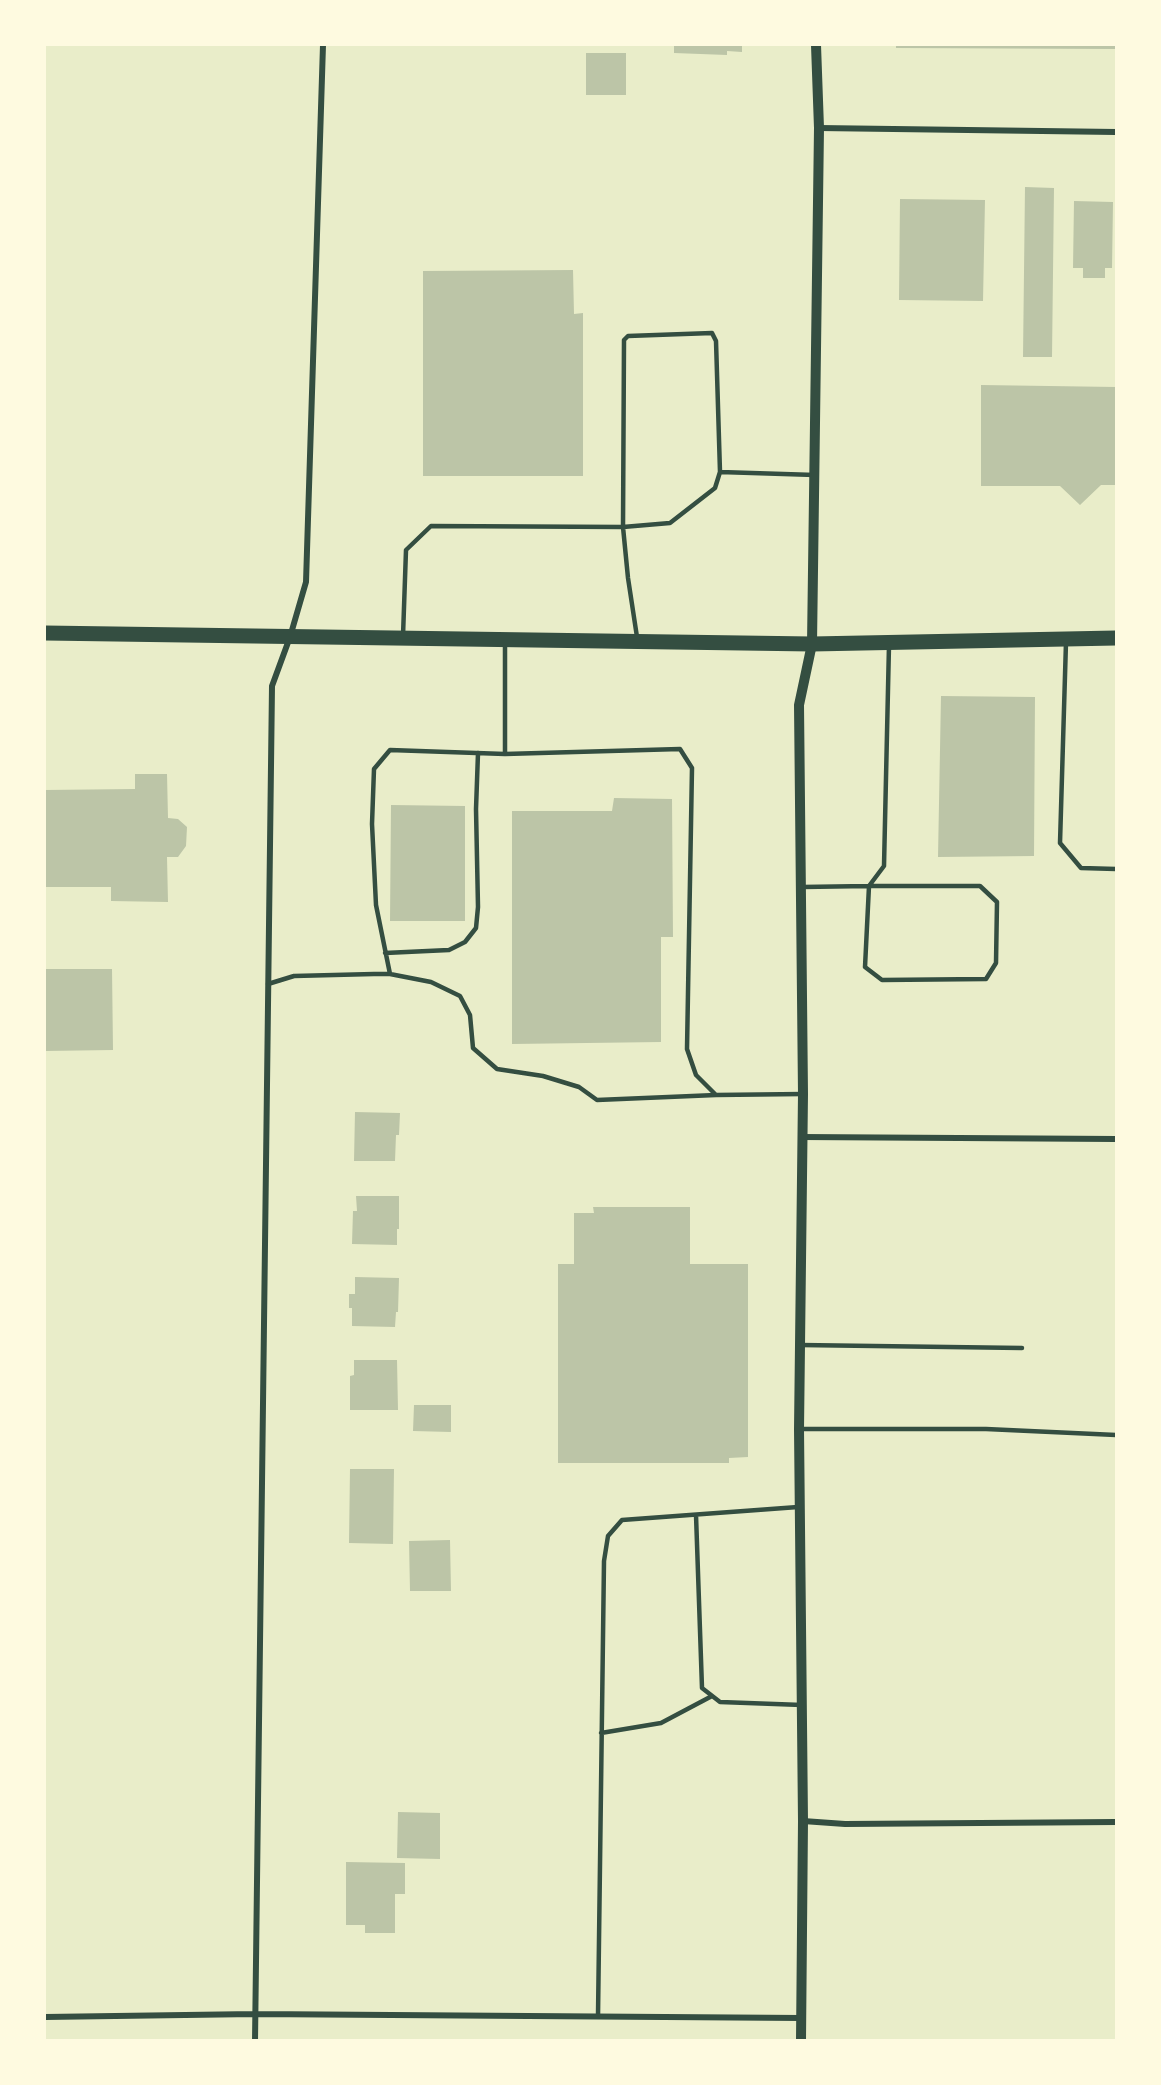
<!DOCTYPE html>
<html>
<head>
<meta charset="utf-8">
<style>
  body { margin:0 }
  #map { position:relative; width:1161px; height:2085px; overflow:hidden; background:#e9edc9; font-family:"Open Sans",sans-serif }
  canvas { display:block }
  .frame { position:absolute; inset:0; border:46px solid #fefae0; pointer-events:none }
</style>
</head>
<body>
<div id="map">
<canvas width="1161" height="2085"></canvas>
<div class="frame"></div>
</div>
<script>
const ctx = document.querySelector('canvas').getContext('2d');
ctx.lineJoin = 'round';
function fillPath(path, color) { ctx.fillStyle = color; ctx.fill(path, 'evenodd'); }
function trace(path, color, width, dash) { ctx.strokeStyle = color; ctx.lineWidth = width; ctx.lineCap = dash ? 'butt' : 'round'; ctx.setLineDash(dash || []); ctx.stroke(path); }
fillPath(new Path2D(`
  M674,45H742V52L727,51V55L674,53Z
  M896,45H1116V49L896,48Z
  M586,53H626V95H586Z
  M1025,187L1054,188L1052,357H1023Z
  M900,199L985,200L983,301L899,300Z
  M1074,201L1113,202L1112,268H1105V278H1083V268H1073Z
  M573,270L574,314L583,313V476H423V271Z
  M981,385L1116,387V485H1101L1080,505L1060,486H981Z
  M941,696L1035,697L1034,856L938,857Z
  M135,774H167L168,818L178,819L187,827L186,846L178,857H167L168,902L111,901V887H45V790L135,789Z
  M614,798L672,799L673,937H661V1042L512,1044V811H612Z
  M391,805L465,806V921H390Z
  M45,969H112L113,1050L45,1051Z
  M355,1112L400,1113L399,1135H396L395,1161H354Z
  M356,1196H399V1229H397V1245L352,1244L353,1211H357Z
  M593,1207H690V1264H748V1457L729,1458V1463H558V1264H574V1213H594Z
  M355,1277L399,1278L398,1312H396L395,1327L352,1326V1308H349V1294H355Z
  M354,1360H397L398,1410H350V1376L354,1375Z
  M414,1405H451V1432L413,1431Z
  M350,1469H394L393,1544L349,1543Z
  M450,1540L451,1591H410L409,1541Z
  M398,1812L440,1813V1859L397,1858Z
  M346,1862L405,1863V1894H395V1933H365V1925H346Z`), '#bcc5a7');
trace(new Path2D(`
  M403,636L406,550L431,526L623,527L670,523L715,488L720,472L815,475
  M637,637L628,578L623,527L624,340L628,336L712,333L716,341L720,472
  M1066,642L1060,843L1081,868L1116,869
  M505,643V754L680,749L692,768L687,1049L696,1075L716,1095L803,1094
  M869,886H980L997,902L996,963L986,979L882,980L865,967Z
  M802,887L869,886L884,866L889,645
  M385,953L449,950L465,942L476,928L478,907L476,809L478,753
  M390,974L376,905L372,824L374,769L390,750L505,754
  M268,984L294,976L374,974H390L431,982L460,996L470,1015L473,1048L497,1069L543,1076L579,1087L597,1100L716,1095
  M800,1345L1022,1348
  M799,1429H986L1116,1435
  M696,1515L702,1688L720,1702L802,1705
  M601,1733L661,1723L712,1696
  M598,2016L604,1561L608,1536L622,1520L798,1507`), '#344e41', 4.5);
trace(new Path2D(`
  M819,128L1116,132
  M801,1137L1116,1139
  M803,1821L845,1824L1116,1822
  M45,2017L255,2014L801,2018
  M255,2040L272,686L290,637L306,582L323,45`), '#344e41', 6);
trace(new Path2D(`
  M801,2040L803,1821L799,1429L803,1094L799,705L812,644L819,128L816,45`), '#344e41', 10);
trace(new Path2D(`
  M45,633L812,644L1116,638`), '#344e41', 15);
</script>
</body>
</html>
